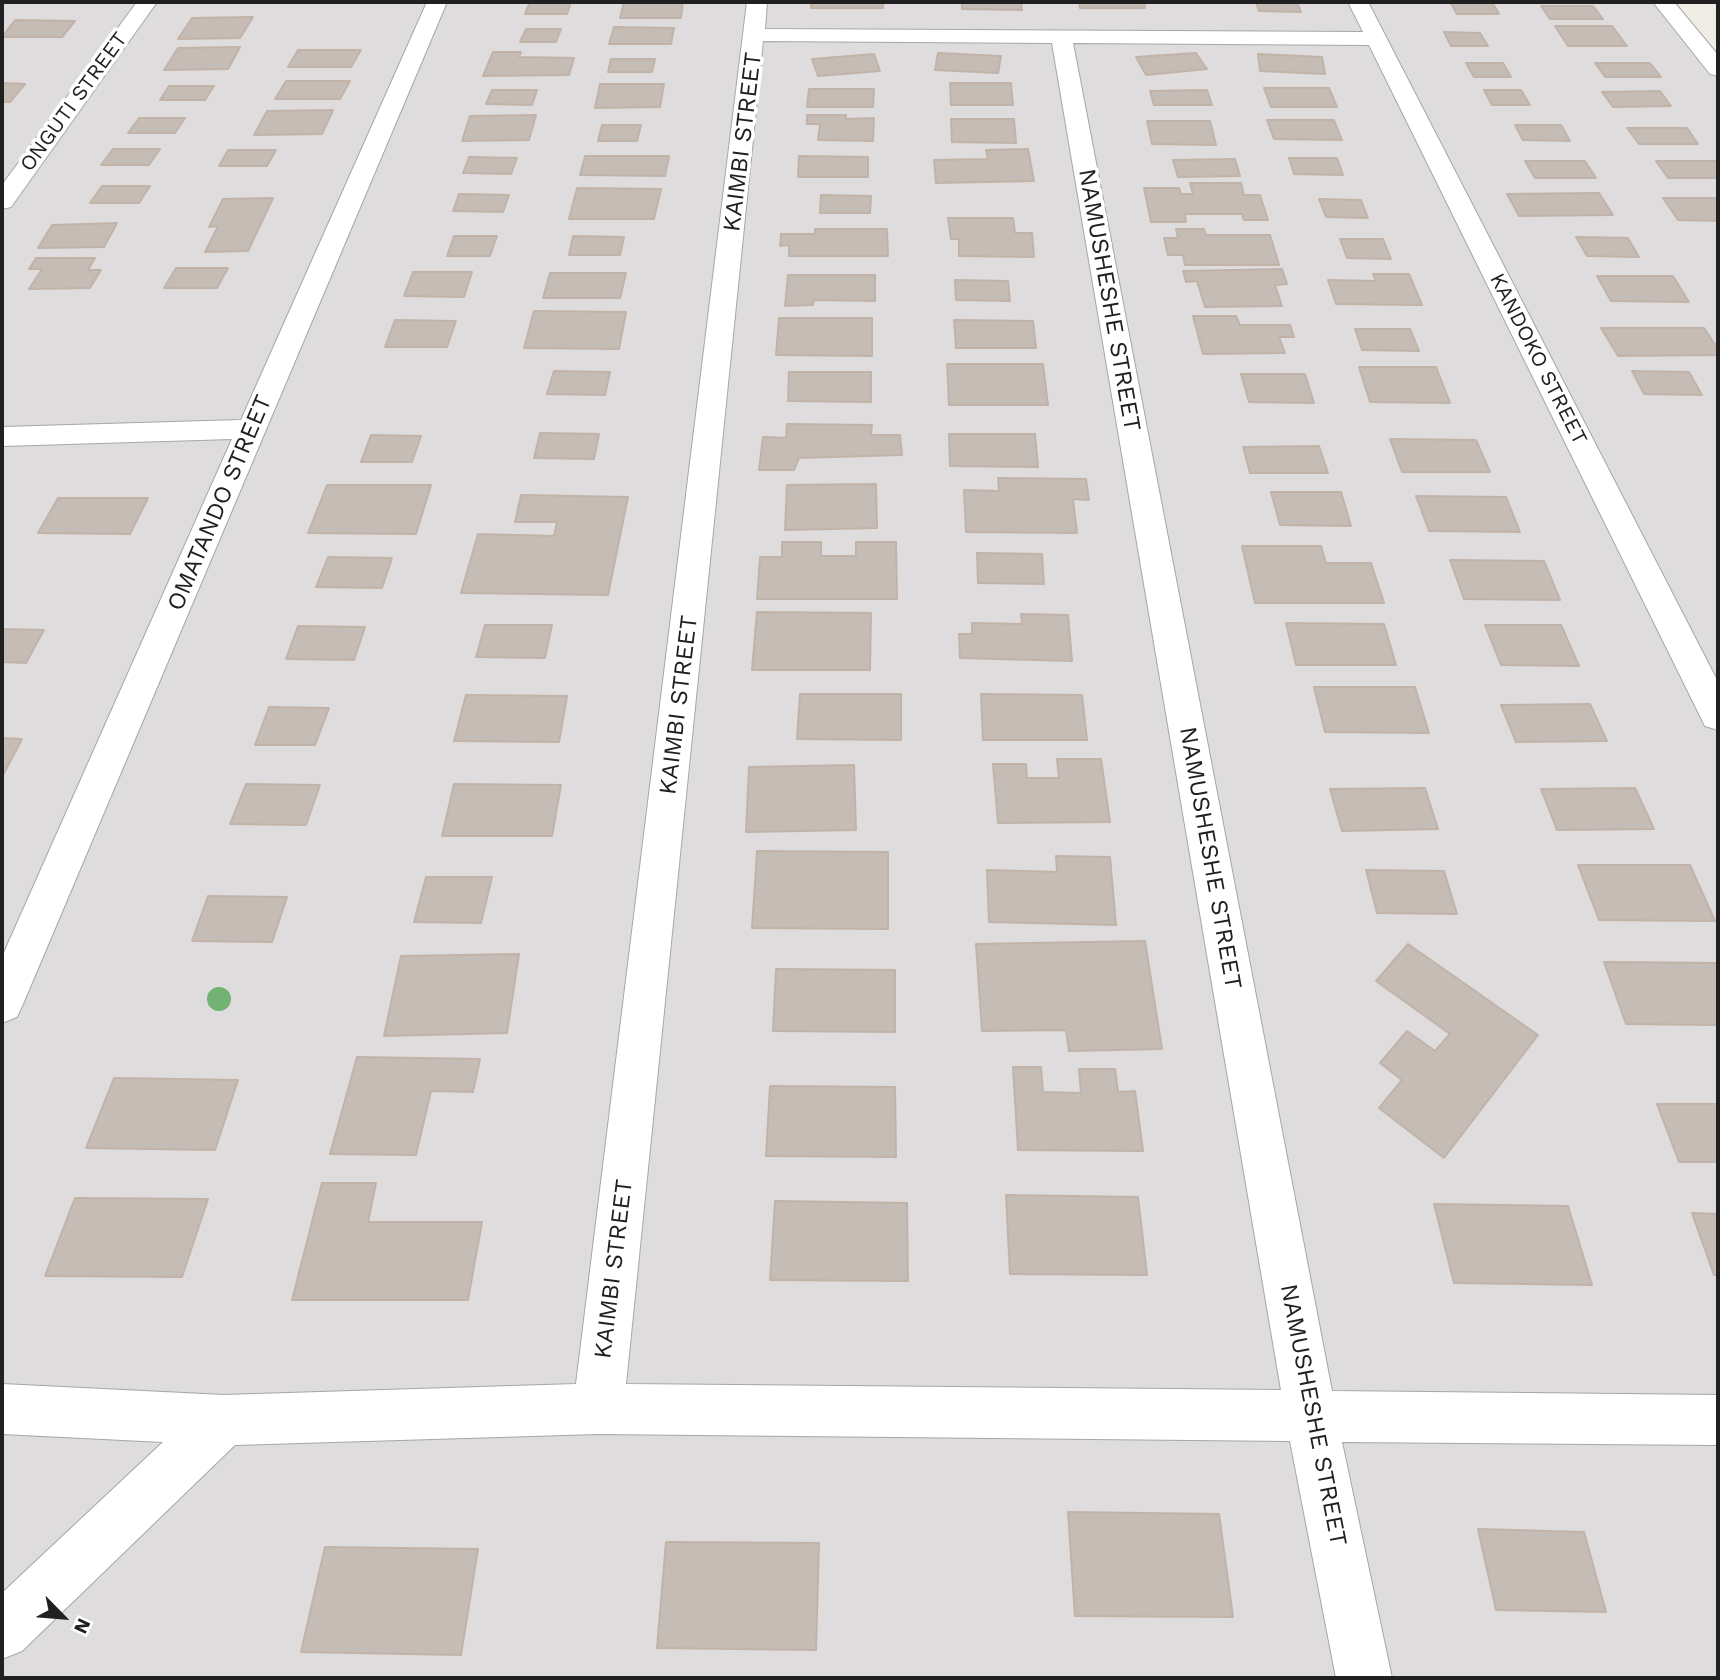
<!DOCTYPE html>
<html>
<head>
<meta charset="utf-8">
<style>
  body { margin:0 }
  #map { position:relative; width:1720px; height:1680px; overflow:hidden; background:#f0ede6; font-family:"Work Sans",sans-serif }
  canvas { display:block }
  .frame { position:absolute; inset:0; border:4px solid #202020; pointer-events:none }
  .north { position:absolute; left:28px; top:1582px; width:70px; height:70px; -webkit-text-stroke:5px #fff; paint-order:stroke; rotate:115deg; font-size:19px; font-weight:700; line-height:28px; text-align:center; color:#202020 }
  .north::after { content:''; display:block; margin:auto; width:24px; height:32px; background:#202020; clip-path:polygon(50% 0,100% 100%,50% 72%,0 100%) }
</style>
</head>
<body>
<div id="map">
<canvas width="1720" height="1680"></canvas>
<div class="frame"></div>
<div class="north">N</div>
</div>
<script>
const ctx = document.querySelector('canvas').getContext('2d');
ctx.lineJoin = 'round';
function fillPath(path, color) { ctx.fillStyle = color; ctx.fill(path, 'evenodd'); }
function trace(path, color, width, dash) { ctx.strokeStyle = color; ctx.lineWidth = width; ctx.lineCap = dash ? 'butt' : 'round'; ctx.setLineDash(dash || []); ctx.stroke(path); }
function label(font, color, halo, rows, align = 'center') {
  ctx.font = font + ' "Work Sans",sans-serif'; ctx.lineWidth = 7; ctx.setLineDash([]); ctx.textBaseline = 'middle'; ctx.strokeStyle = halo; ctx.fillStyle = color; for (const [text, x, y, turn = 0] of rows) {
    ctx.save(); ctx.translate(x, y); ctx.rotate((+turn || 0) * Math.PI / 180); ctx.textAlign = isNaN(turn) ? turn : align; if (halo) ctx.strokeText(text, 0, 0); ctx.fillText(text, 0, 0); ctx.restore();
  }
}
fillPath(new Path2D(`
  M1660,2L1718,73V1678H2V3Z`), '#dedcdc');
const building = new Path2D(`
  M530,2H571L567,14H525Z
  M624,2H683L681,18H620Z
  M811,2H883V8H811Z
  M962,2H1021L1022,10L962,9Z
  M1079,2H1144L1145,8H1080Z
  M1256,2H1297L1301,12L1259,11Z
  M1450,2H1492L1499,14H1457Z
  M1541,6H1593L1603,19H1550Z
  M253,17L240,38L178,39L192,18Z
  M15,20L75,21L62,37H2Z
  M1555,26H1612L1627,46H1568Z
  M614,27L674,28L671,44H609Z
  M526,29H561L556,42H520Z
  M1444,32L1480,33L1488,46H1451Z
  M240,47L228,69L164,70L178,48Z
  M298,50H361L351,67H288Z
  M493,52H521L519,57L574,58L569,75L483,76Z
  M938,53L1001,56L998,73L935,70Z
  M1196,53L1207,69L1146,75L1136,57Z
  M874,54L880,71L818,76L812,59Z
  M1258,54L1322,57L1325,74L1260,71Z
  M611,59H655L652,72H608Z
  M1466,63H1503L1511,77H1474Z
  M1595,63H1650L1661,77H1605Z
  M286,81H350L340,99H275Z
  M2,83L25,84L10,102H2Z
  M950,83H1011L1013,105H951Z
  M600,84H664L660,107L595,108Z
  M169,86H214L205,100H160Z
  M1264,88H1329L1337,107H1271Z
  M809,89H874L873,107H807Z
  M492,90H537L532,105L486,104Z
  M1207,90L1212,105H1154L1150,91Z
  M1484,90H1521L1530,105H1492Z
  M1660,91L1671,106L1613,107L1602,92Z
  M333,110L322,134L254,135L267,111Z
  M536,115L529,140L462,141L470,116Z
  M807,115H846V119L874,118L873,141L818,140L820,124H807Z
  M139,118H185L175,133H128Z
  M951,119H1014L1016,143L952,142Z
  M1267,120H1334L1342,140L1274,139Z
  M1147,121H1210L1216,145L1152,144Z
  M602,125H641L637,141H598Z
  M1515,125H1561L1570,141L1523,140Z
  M1627,128H1687L1698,144H1639Z
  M113,149H160L149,165H101Z
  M1028,149L1034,181L936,183L934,160L988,159L986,150Z
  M228,150H276L267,166H219Z
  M585,156H669L665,176L580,175Z
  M799,156L868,157V177H798Z
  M469,157L517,158L511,174L463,173Z
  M1289,158H1337L1343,175L1294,174Z
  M1235,159L1240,176L1178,177L1173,160Z
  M1525,161H1585L1596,178H1535Z
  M1656,161H1717L1718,178H1668Z
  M1190,183H1241L1244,195H1260L1268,220H1244L1242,214H1185L1186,222H1151L1144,188H1179L1181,194H1193Z
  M102,186H150L139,203H90Z
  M577,188L661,189L654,219H569Z
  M1599,193L1613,215L1519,216L1507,194Z
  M459,194L509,195L503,212L453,211Z
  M821,195L871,196L870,213H820Z
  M273,198L248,251L205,252L218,226L209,227L223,199Z
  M1663,198H1718V221L1678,220Z
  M1319,199L1361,200L1368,218L1326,217Z
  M948,218H1013L1015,233H1032L1034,257L959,256V239H951Z
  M117,223L104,247L38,248L52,225Z
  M815,229H887L888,256H789V245L780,246L781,234H815Z
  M1176,229H1204L1206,235H1270L1279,265H1185L1183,255H1168L1164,238H1178Z
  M454,236H497L490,256H447Z
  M573,236L624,237L620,255H569Z
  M1576,237L1628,238L1639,257L1587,256Z
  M1340,239H1383L1391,259L1347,258Z
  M36,258H95L88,270H101L90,288L29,289L42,269H29Z
  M176,268H228L217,288H164Z
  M1282,269L1287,284L1275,285L1282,306L1205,307L1197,281L1186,282L1183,271Z
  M413,272H472L464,297L404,296Z
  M550,273H626L620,298H543Z
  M1373,274H1409L1422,305L1336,304L1328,280L1376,281Z
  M788,275H875V301L814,300L813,305L785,306Z
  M1597,276H1673L1689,302L1611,301Z
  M955,280L1008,281L1010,301L956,300Z
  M534,311L626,312L619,349L524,348Z
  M1193,316H1236L1240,325H1290L1294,337H1279L1285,353L1203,354Z
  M779,318H872V356L776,355Z
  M395,320L456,321L447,347H385Z
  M954,320L1033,321L1036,348H956Z
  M1601,328H1704L1718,349V355L1618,356Z
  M1355,329H1410L1419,351L1362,350Z
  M947,364H1043L1048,405H949Z
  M1359,367H1436L1450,403L1370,402Z
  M554,371L610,372L605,395L547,394Z
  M1632,371L1689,372L1702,395L1644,394Z
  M789,372H871V402L788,401Z
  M1241,374H1305L1314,403L1249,402Z
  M787,424L872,425L871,435H900L902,455L799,458L794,470H759L763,437L786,438Z
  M540,433L599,434L594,459L534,458Z
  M949,434H1035L1038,467L950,466Z
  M371,435L421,436L412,462H361Z
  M1390,439L1476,440L1490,472H1402Z
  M1319,446L1328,473H1250L1243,447Z
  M998,478L1086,479L1089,500L1073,499L1077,533L966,532L964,490L999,491Z
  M876,484L877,528L785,530L787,485Z
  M327,485H431L416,534L308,533Z
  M1271,492H1341L1351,526L1280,525Z
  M521,495L628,497L608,595L461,593L478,534L554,536L557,522H515Z
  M1416,496L1506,497L1520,532L1429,531Z
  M58,498H148L130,534L38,533Z
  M782,542H821V556H856V542H896L897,599H757L760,557H782Z
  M1242,546H1321L1326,563H1371L1384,603H1255Z
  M977,553L1042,554L1044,584L978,583Z
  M328,557L392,558L382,588L316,587Z
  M1450,560L1544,561L1560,600L1464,599Z
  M757,612L871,613L870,670H752Z
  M1021,614L1068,615L1072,661L960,658L959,634H972V623L1022,624Z
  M1286,623L1384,624L1396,665H1296Z
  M485,625H552L545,658L476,657Z
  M1485,625H1561L1579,666L1501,665Z
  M298,626L365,627L354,660L286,659Z
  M2,629L44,630L26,663L2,662Z
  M1314,687H1415L1429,733L1325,732Z
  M800,694H901V740L797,739Z
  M981,694L1082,695L1087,740H983Z
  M466,695L567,696L559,742L454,741Z
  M1590,704L1607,741L1516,742L1501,705Z
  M269,707L329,708L315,745H255Z
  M2,738L22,739L2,777Z
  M1057,759H1101L1110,822L998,823L993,764H1026L1027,778H1059Z
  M854,765L856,830L746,832L749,767Z
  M246,784L320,785L306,825L230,824Z
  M454,784L561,785L552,836H442Z
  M1425,788L1438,829L1342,831L1330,789Z
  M1635,788L1654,829L1557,830L1541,789Z
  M757,851L888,852V929L752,928Z
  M1056,856L1110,857L1116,925L989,922L987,870L1057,872Z
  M1578,865H1690L1715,921L1599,920Z
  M1366,870L1444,871L1457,914L1377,913Z
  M426,877H492L481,923L414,922Z
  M208,896L287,897L272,942L192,941Z
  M1145,941L1162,1049L1069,1051L1066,1030L982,1031L976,944Z
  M1408,944L1538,1035L1444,1158L1379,1108L1402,1080L1380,1063L1407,1031L1435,1051L1450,1034L1376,981Z
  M519,954L507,1033L384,1036L401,956Z
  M1604,962L1718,963V1025L1626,1024Z
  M776,969L895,970V1032L773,1031Z
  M357,1057L480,1059L473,1092L431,1091L416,1155L330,1154Z
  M1013,1067H1041L1043,1092L1081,1093L1079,1069H1115L1118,1092L1135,1091L1143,1151L1018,1150Z
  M114,1078L238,1080L215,1150L86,1148Z
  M770,1086L895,1087L896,1157L766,1156Z
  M1657,1104H1718V1162H1679Z
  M322,1183H376L368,1222H482L468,1300H292Z
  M1006,1195L1138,1197L1147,1275L1010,1274Z
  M75,1198L208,1199L182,1277L45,1276Z
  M775,1201L907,1203L908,1281L770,1280Z
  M1434,1204L1568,1206L1592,1285L1454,1283Z
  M1692,1213L1718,1214V1275H1714Z
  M1068,1512L1219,1514L1233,1617L1075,1616Z
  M1478,1529L1584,1532L1606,1612L1496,1610Z
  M666,1542L819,1543L816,1650L657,1648Z
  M325,1547L478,1549L461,1655L301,1652Z`);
fillPath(building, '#c5bcb5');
trace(building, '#c2b3a8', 2);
const minor = new Path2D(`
  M137,2H157L11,207L2,209V185Z
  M427,2H447L23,1004L17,1017L2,1023V957L232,439L2,446V427L241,420Z
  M747,2H767L765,29L1363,32L1348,2H1368L1718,682V730L1705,726L1700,716L1369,45L1073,43L1332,1391L1718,1395V1445L1342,1442L1392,1678H1336L1290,1441L598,1434L235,1445L22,1651L2,1659V1593L163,1442L2,1434V1384L224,1395L576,1384ZM763,41L1052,43L1281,1390L626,1384Z
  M1653,2H1674L1718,55V76L1710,74Z`);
trace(minor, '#a7a7a7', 2);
fillPath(minor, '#fff');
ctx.fillStyle = '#72b272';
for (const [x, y] of [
  [219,999]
]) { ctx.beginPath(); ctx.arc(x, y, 12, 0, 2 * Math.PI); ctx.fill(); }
label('21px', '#202020', '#fff', [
  ["ONGUTI STREET",74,102,-54],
  ["KANDOKO STREET",1538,359,63]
]);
label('24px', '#202020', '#fff', [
  ["KAIMBI STREET",743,142,-83],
  ["NAMUSHESHE STREET",1109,300,80],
  ["OMATANDO STREET",220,503,-67],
  ["KAIMBI STREET",679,705,-83],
  ["NAMUSHESHE STREET",1210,858,80],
  ["KAIMBI STREET",614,1269,-83],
  ["NAMUSHESHE STREET",1313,1415,79]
]);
</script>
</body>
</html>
